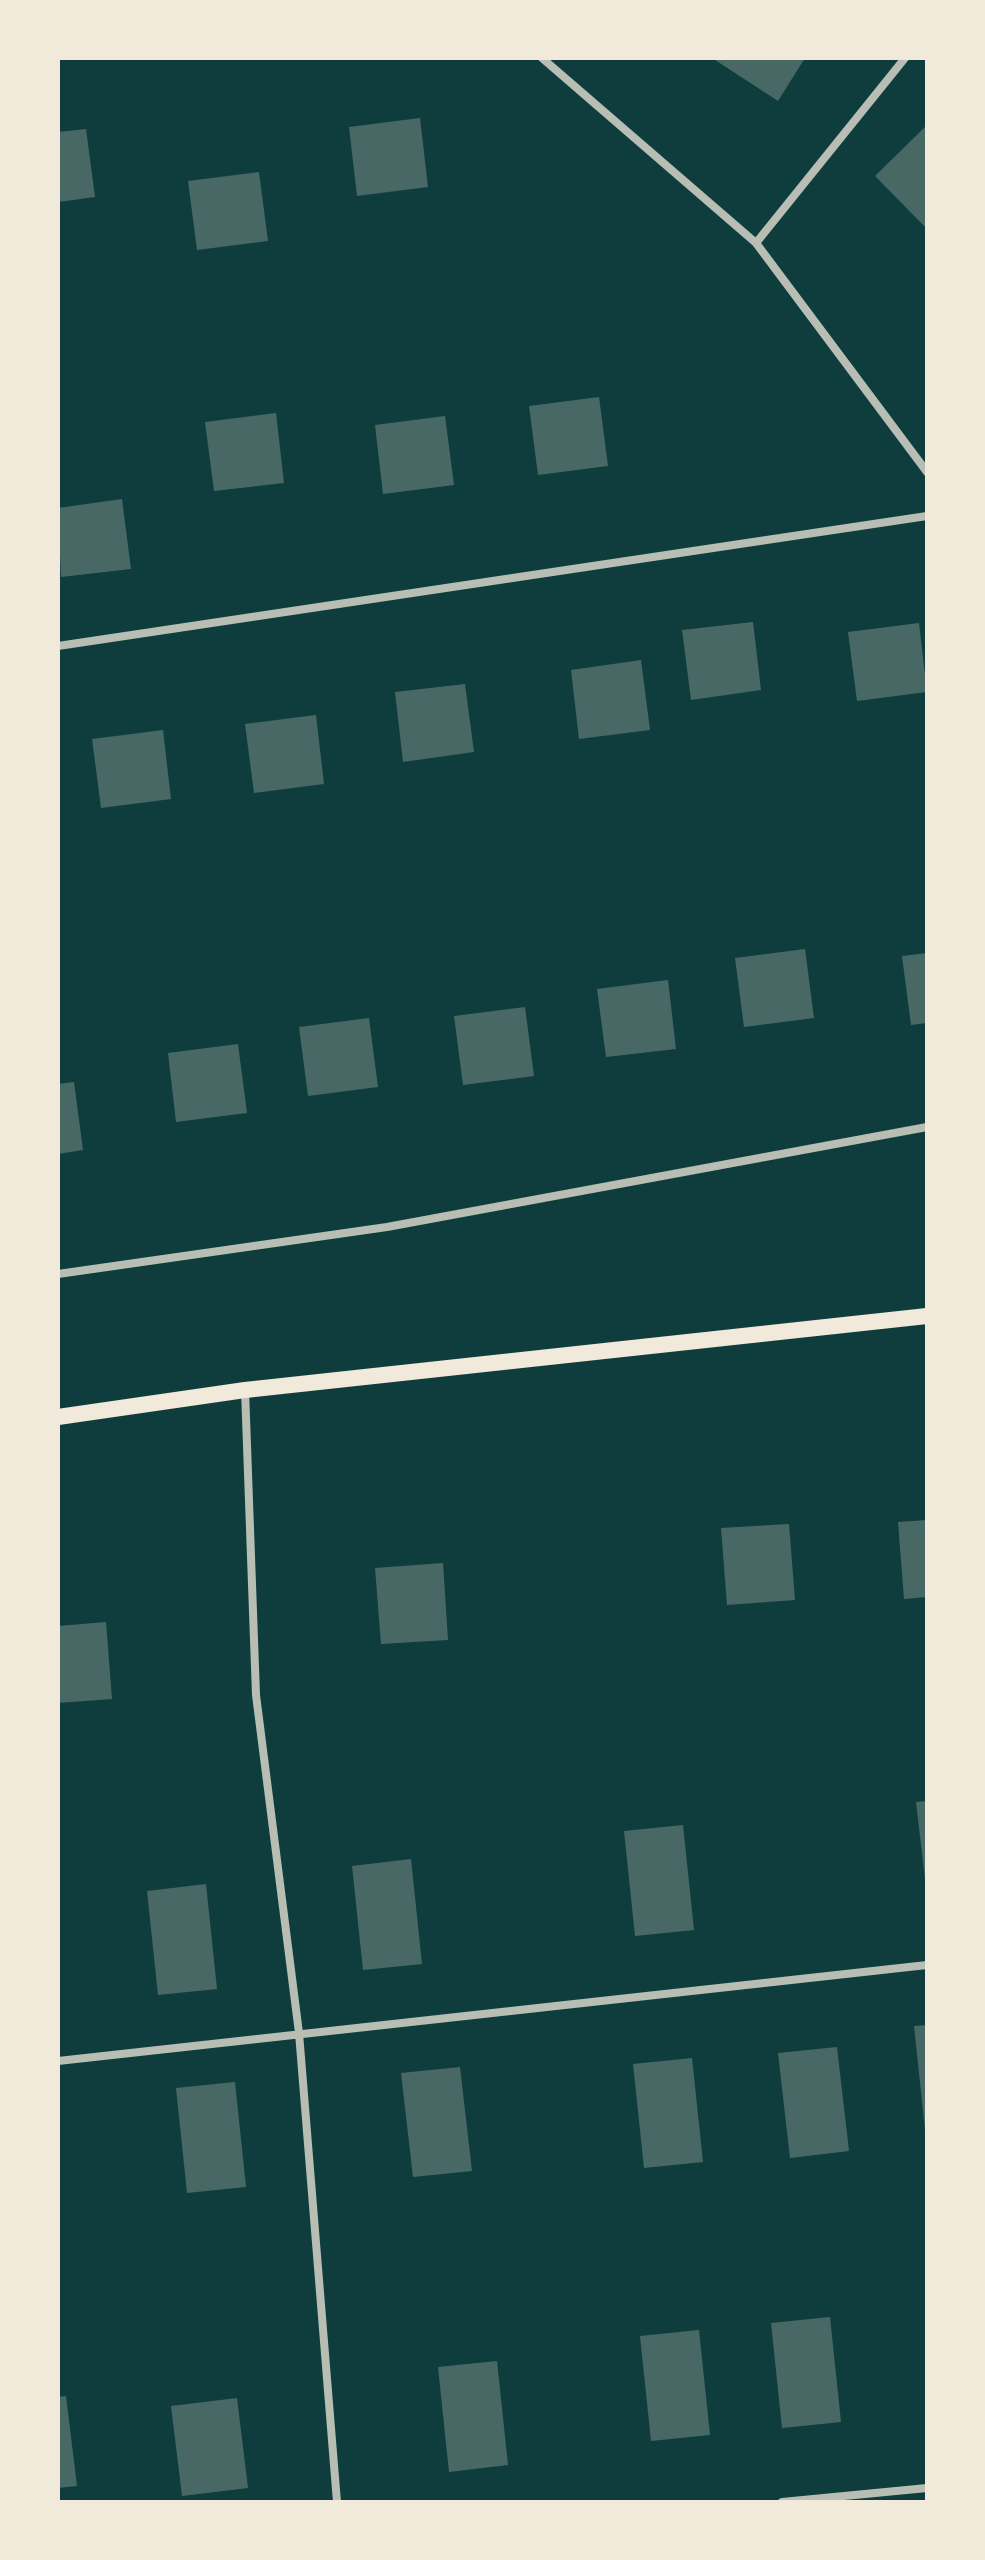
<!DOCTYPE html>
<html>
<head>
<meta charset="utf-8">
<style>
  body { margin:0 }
  #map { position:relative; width:985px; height:2560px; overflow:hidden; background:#0f3d3e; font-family:Arial,sans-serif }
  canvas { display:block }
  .frame { position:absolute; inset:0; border:60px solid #f1e9da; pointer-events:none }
</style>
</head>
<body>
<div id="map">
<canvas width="985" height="2560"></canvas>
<div class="frame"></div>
</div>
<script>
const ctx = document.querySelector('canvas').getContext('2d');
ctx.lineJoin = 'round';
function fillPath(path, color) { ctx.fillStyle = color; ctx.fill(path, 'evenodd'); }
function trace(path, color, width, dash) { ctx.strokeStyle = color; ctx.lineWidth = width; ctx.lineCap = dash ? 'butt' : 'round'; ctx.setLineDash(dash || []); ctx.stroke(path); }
fillPath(new Path2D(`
  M712,58H805L778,101Z
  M420,118L428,187L357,196L349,127Z
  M927,125V229L875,176Z
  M86,129L95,197L58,202V132Z
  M259,172L268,241L197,250L188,181Z
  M599,397L608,466L538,475L529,406Z
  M276,413L284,483L214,491L205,422Z
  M445,416L454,485L383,494L375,425Z
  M122,499L131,569L61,577L58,508Z
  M753,622L761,690L691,700L682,630Z
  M919,623L927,692L857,701L848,632Z
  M641,660L650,730L579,739L571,670Z
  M465,684L474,752L403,762L395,692Z
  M316,715L324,784L254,793L245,724Z
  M163,730L171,799L101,808L92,739Z
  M805,949L814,1018L744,1027L735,958Z
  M927,953V1023L911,1025L902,956Z
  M668,980L676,1049L606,1057L597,989Z
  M525,1007L534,1076L463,1085L454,1016Z
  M369,1018L378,1087L308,1096L299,1027Z
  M238,1044L247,1113L176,1122L168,1053Z
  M74,1082L83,1150L58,1154V1084Z
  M927,1520V1597L904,1599L898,1522Z
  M789,1524L795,1600L727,1605L721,1528Z
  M443,1563L448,1640L381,1644L375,1568Z
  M106,1622L112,1699L58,1703V1626Z
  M927,1801V1879H925L916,1802Z
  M683,1825L694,1930L635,1936L624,1831Z
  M411,1859L422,1964L363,1970L352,1866Z
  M206,1884L217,1989L158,1995L147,1891Z
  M927,2025V2130H925L914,2026Z
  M837,2047L849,2151L790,2158L778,2053Z
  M692,2058L703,2162L644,2168L633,2064Z
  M460,2067L472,2171L413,2177L401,2073Z
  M235,2082L246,2187L187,2193L176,2088Z
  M830,2317L841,2422L782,2428L771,2323Z
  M699,2330L710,2435L651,2441L640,2336Z
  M497,2361L508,2465L449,2472L438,2367Z
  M66,2396L77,2486L58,2488V2397Z
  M237,2398L248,2488L182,2496L171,2406Z`), '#486865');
trace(new Path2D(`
  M542,58L756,243L927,472
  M756,243L905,58
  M58,646L927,516
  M58,1274L387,1227L927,1127
  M245,1390L256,1695L299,2033L337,2502
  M58,2061L927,1965
  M782,2502L927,2488`), '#b8beb3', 8);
trace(new Path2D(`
  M58,1417L245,1390L927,1316`), '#f1e9da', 16);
</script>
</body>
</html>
